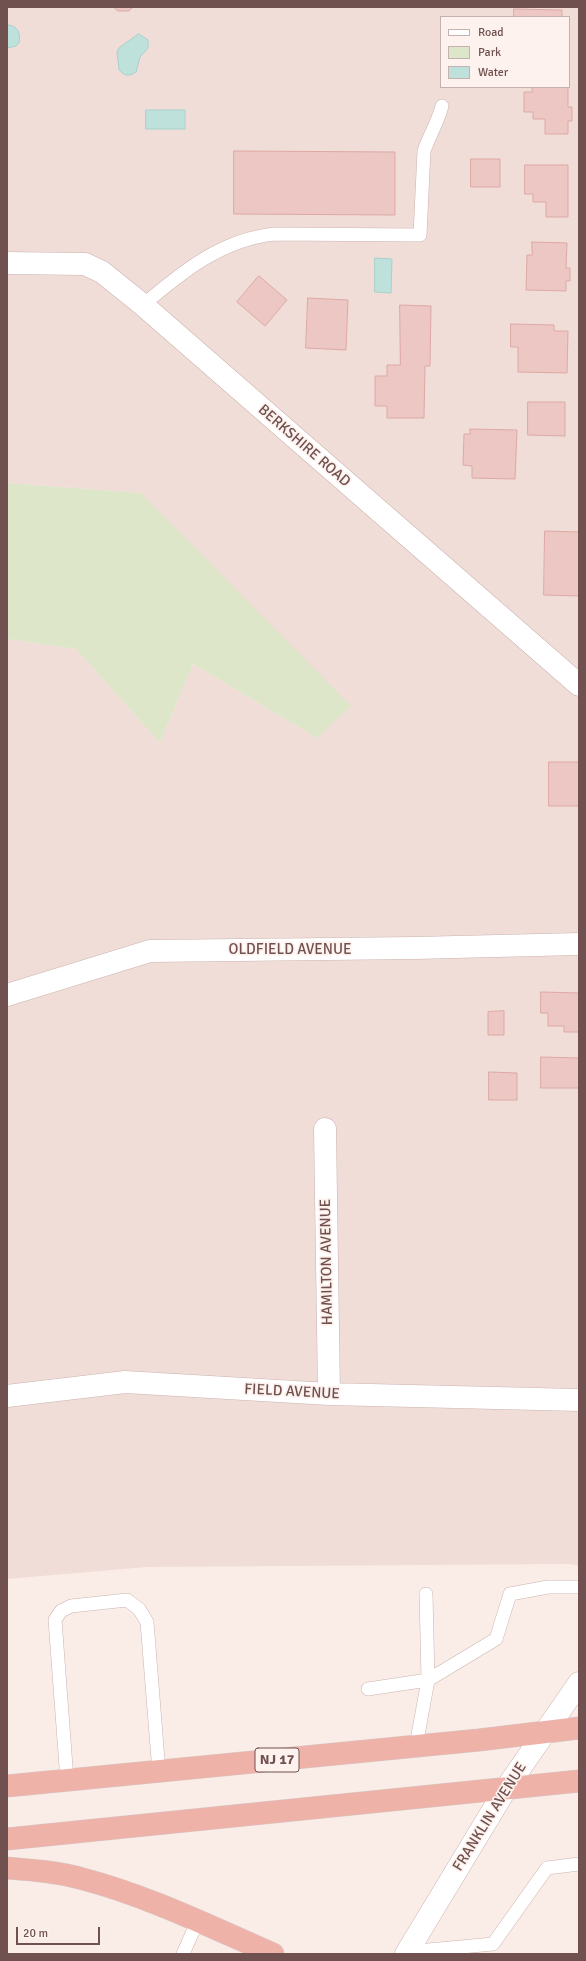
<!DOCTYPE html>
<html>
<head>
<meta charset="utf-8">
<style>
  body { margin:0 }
  #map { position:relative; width:586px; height:1961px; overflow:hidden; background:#faede8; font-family:Signika,sans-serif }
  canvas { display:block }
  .frame { position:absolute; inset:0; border:8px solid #71514f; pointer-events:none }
  .legend { position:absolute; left:440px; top:16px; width:130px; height:72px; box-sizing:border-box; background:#fdf2ee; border:1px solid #c5b2ae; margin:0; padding:5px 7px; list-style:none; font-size:12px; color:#71514f }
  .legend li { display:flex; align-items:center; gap:8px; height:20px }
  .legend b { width:20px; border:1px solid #c5b2ae }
  .scale { position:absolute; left:16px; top:1927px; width:84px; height:18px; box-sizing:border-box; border:2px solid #71514f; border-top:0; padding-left:5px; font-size:12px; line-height:14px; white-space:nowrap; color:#71514f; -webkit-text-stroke:3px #fdf2ee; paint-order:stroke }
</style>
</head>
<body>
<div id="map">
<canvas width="586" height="1961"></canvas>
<div class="frame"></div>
<ul class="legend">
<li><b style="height:5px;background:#fff"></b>Road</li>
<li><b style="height:11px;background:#dde6c8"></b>Park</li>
<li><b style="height:11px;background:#bfe1dc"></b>Water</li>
</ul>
<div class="scale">20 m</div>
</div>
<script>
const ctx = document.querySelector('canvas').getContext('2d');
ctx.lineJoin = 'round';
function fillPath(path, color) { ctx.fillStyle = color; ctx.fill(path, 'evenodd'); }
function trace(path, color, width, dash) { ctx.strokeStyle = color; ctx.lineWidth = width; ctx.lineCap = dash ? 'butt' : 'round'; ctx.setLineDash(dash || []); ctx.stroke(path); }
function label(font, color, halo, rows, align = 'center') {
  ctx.font = font + ' Signika,sans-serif'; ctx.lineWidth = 3.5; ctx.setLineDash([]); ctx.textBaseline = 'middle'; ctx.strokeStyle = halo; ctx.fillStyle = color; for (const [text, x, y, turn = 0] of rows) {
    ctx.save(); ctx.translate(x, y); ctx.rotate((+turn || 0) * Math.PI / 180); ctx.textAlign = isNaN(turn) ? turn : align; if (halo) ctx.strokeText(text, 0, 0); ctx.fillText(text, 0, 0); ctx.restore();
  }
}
fillPath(new Path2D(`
  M7,7H579V1566L571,1564L147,1567L7,1579V639L76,649L160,743L193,664L317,738L141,493L7,483ZM441,17H569V87H441Z`), '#f1ddd7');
fillPath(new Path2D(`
  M7,483L141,493L351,706L317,738L193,664L160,743L76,649L7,639Z`), '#dde6c8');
const water = new Path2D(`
  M7,25C18,25 21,34 19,43L16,46L7,48Z
  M139,34L148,40V48L140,57L136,72C129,77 123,76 119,69L117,52L119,48Z
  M146,110H185V129H146Z
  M375,258L392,259L391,293L375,292Z`);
fillPath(water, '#bfe1dc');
trace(water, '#a6d2cb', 1);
const building = new Path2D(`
  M114,7H133L129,11H118Z
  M514,9L562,10V17H514Z
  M532,87H568V107H572V121H568V134H545V119H533V112H524V92H532Z
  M234,151L395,152V215L234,214Z
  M471,159H500V187H471Z
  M525,165H568V217H546V202H533V194H525Z
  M532,242L567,243L566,268H570V281H566V291L526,290L527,255H532Z
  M259,276L287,300L265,326L237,302Z
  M308,298L348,300L346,350L306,348Z
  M400,305L431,306L430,366H425L424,418H387V406H375V376H387V365H400Z
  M511,324L554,325V331H568L567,373L518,372V347H511Z
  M528,402H565V436L528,435Z
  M470,429L517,430L515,479L472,478V466L463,465L464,434H470Z
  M545,531L579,532V596L544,595Z
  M549,762H579V806H549Z
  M541,992L579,993V1032H564V1026H548V1013H541Z
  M504,1011V1035H488V1012Z
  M541,1057L579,1058V1088H541Z
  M489,1072L517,1073V1100H489Z`);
fillPath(building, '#ecc7c3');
trace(building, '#dda9a5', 1);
const service = new Path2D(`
  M143,305C182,272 222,239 275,234L420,235L424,151C429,136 438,122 442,106
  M368,1689L428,1680L426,1594
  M416,1746L428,1680L496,1639L510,1594L548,1587H579
  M67,1780L55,1620L61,1611L71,1606L127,1600L139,1609L147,1622L159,1772
  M407,1952L493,1944L547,1868L579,1864
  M183,1954L197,1922`);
const minor = new Path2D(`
  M7,263L85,264L102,272L143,305L579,685
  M7,995L150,951L415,948L579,944
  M325,1129L329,1394
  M7,1396L125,1382L329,1394L579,1400
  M406,1954L507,1787L579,1683`);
const trunk = new Path2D(`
  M7,1786L479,1740L579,1728
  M7,1839L579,1781
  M7,1868C32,1870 58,1872 83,1879C148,1896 211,1927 273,1954`);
trace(service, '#cbb3af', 14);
trace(minor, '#cbb3af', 23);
trace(trunk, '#d4cbca', 23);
trace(service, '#fff', 13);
trace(minor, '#fff', 22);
trace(trunk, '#efb2a9', 22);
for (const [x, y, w] of [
  [277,1760,44]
]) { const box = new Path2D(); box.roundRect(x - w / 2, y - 12, w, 24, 3); ctx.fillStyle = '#fdf2ee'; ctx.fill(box); trace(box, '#71514f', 1); }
label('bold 14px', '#71514f', null, [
  ["NJ 17",277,1760]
]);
label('15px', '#71514f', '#fdf2ee', [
  ["BERKSHIRE ROAD",304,446,41],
  ["OLDFIELD AVENUE",290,950],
  ["HAMILTON AVENUE",327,1262,-91],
  ["FIELD AVENUE",292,1392,3],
  ["FRANKLIN AVENUE",490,1817,-58]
]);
</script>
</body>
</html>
